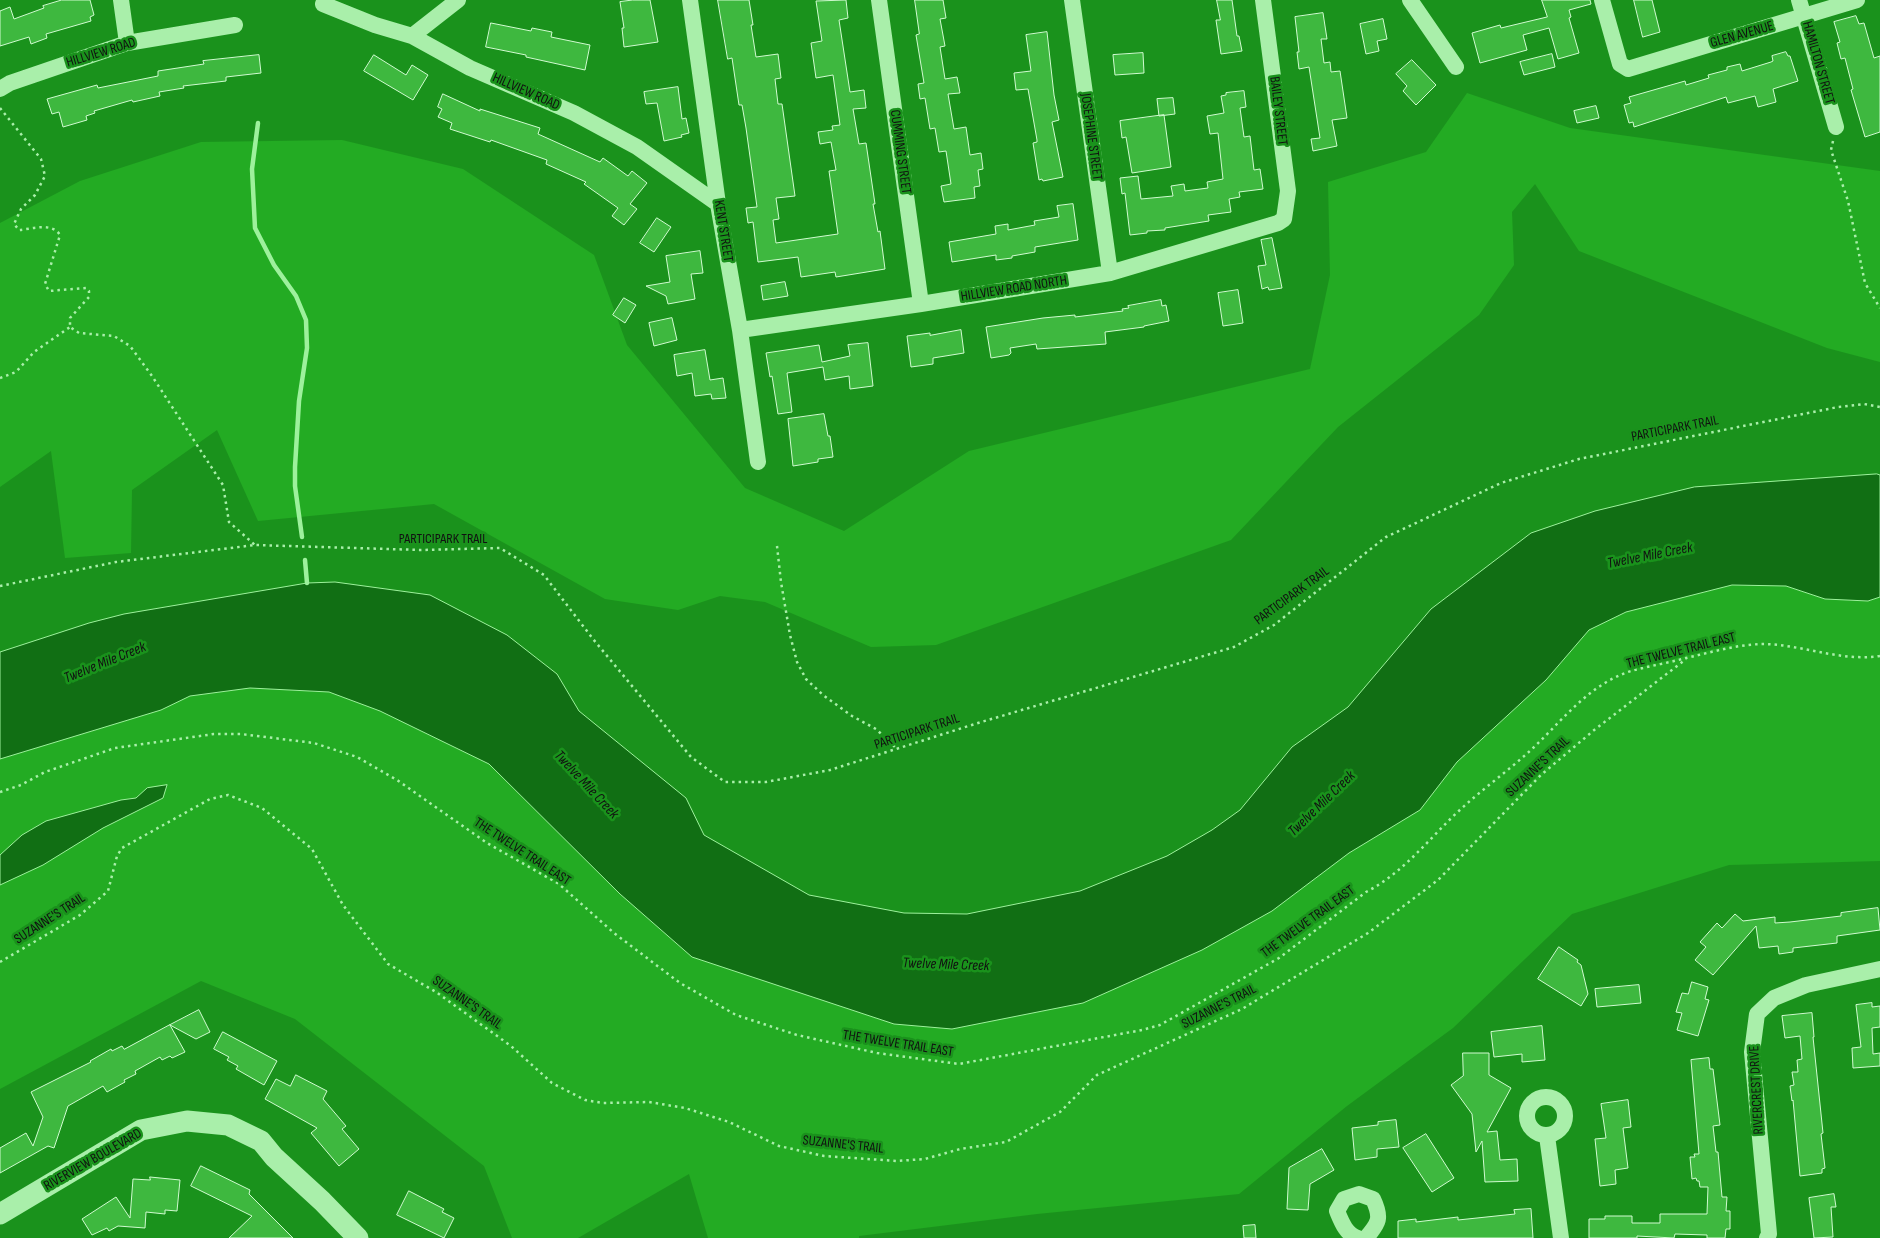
<!DOCTYPE html>
<html>
<head>
<meta charset="utf-8">
<style>
  body { margin:0 }
  canvas { display:block; background:#1a921c }
</style>
</head>
<body>
<canvas width="1880" height="1238"></canvas>
<script>
const ctx = document.querySelector('canvas').getContext('2d');
ctx.lineJoin = 'round';
function fillPath(path, color) { ctx.fillStyle = color; ctx.fill(path, 'evenodd'); }
function trace(path, color, width, dash) { ctx.strokeStyle = color; ctx.lineWidth = width; ctx.lineCap = dash ? 'butt' : 'round'; ctx.setLineDash(dash || []); ctx.stroke(path); }
function label(font, color, halo, rows, align = 'center') {
  ctx.font = font + ' "Sofia Sans Condensed",sans-serif'; ctx.lineWidth = 5; ctx.setLineDash([]); ctx.textBaseline = 'middle'; ctx.strokeStyle = halo; ctx.fillStyle = color; for (const [text, x, y, turn = 0] of rows) {
    ctx.save(); ctx.translate(x, y); ctx.rotate((+turn || 0) * Math.PI / 180); ctx.textAlign = isNaN(turn) ? turn : align; if (halo) ctx.strokeText(text, 0, 0); ctx.fillText(text, 0, 0); ctx.restore();
  }
}
fillPath(new Path2D(`
  M1467,93L1570,128L1880,171V362L1827,348L1579,251L1535,184L1512,212L1514,265L1479,315L1338,427L1231,540L936,645L871,647L765,602L720,596L678,610L605,599L434,504L258,521L217,430L132,490L131,553L65,558L51,451L0,487V223L80,181L201,142L342,140L463,169L594,255L627,345L745,488L844,531L969,451L1310,369L1330,275L1328,182L1426,152Z
  M1732,585L1786,586L1825,599L1868,601L1880,597V861L1729,865L1572,914L1453,1028L1347,1106L1239,1194L1037,1214L859,1236V1238H708L689,1174L578,1238H512L484,1166L295,1019L201,981L0,1089V759L161,710L190,696L250,688L329,692L380,711L489,764L620,894L692,957L894,1024L952,1029L1083,1003L1202,950L1272,911L1349,853L1420,810L1457,762L1546,680L1589,630L1626,612Z`), '#23ab23');
const water = new Path2D(`
  M1877,474L1880,475V597L1868,601L1825,599L1786,586L1732,585L1626,612L1589,630L1546,680L1457,762L1420,810L1349,853L1272,911L1202,950L1083,1003L952,1029L894,1024L692,957L620,894L489,764L380,711L329,692L250,688L190,696L161,710L0,759V652L89,623L124,614L307,583L335,582L430,595L507,635L557,674L579,711L686,798L704,835L809,895L904,913L967,914L1080,891L1167,856L1212,830L1240,810L1292,747L1348,707L1431,609L1531,533L1595,511L1694,487Z
  M167,785L163,798L103,828L43,865L0,885V855L22,835L46,821L121,800L136,798L147,788Z`);
fillPath(water, '#116f14');
trace(water, '#9df19c', 1);
trace(new Path2D(`
  M258,123L252,169L255,228L274,265L296,296L306,320L307,348L299,401L295,467V486L302,537
  M305,560L307,583`), '#9df19c', 4.5);
const building = new Path2D(`
  M62,0H90L94,15L90,17L91,21L46,34L47,38L31,44L29,37L0,46V11L10,7L14,19L44,8L43,6Z
  M633,0H650L658,42L624,47L622,28H624L620,2Z
  M718,0H749L753,25H751L756,57L778,54L781,78L775,79L778,104H782L795,196L776,198L779,219L773,220L776,243L838,234L829,171L836,170L831,142L820,144L818,132L833,130L832,126L840,125L833,75L816,78L811,43L822,41L816,1L846,0L848,18L839,20L850,92L864,90L866,108L853,109L859,144L866,143L875,204H873L878,232L880,231L885,269L836,277L835,272L801,277L798,257L758,262L753,222L748,223L746,208L757,207L746,128L742,105H739L732,58L728,59Z
  M915,0H943L946,18L940,19L945,46L940,47L945,79L957,77L960,93L948,94L954,129L966,127L970,155L981,153L983,169L978,170L980,186L974,187L975,198L944,202L941,186L951,184L946,151L939,152L935,128L930,129L925,98L920,99L918,84L924,83L916,35L919,34Z
  M1217,0H1232L1237,36H1239L1242,51L1221,54L1216,20H1220Z
  M1542,0H1590L1591,4L1569,10L1571,17L1569,18L1579,53L1558,59L1549,28L1523,35L1527,50L1480,63L1472,33L1500,25L1501,28L1547,17Z
  M1634,0H1652L1660,32L1643,37Z
  M1323,13L1327,39H1321L1324,63L1330,62L1331,72L1340,71L1347,118L1332,120L1337,146L1313,151L1311,139L1320,138L1309,67L1299,69L1297,52H1299L1295,17Z
  M1856,16L1859,24L1864,23L1874,58L1880,56V132L1865,137L1851,90L1853,89L1845,58L1841,59L1837,43L1840,42L1834,22Z
  M1383,19L1387,39L1377,41L1379,51L1366,54L1360,24Z
  M491,23L531,31L532,28L552,32L551,37L590,45L585,70L526,57V55L486,47Z
  M1047,32L1054,95L1059,120L1052,122L1063,177L1043,181L1042,179L1039,180L1033,143L1037,142V140L1028,89L1016,90L1014,73L1031,71L1026,35Z
  M1786,52L1788,56H1790L1798,81L1773,89L1776,102L1758,107L1755,96L1728,103L1726,97L1634,127L1633,122L1629,123L1624,105L1631,103L1629,97L1685,81L1686,85L1709,78L1708,75L1727,70V67L1740,64L1742,71L1771,62L1773,61L1772,56Z
  M1143,53L1144,73L1115,75L1113,55Z
  M1552,54L1555,67L1524,75L1520,62Z
  M259,55L261,73L226,77V81L183,86L184,88L159,92L160,96L133,102L132,100L94,111L95,113L86,116L87,120L63,127L59,112L52,114L47,99L97,85L98,88L158,76V71L204,64L203,61Z
  M374,55L406,75L412,65L428,75L413,100L364,71Z
  M1412,60L1436,85L1416,105L1403,91L1407,86L1396,74Z
  M678,87L682,119L686,118L689,133L681,135L682,137L664,141L657,103L646,104L644,92Z
  M1244,91L1246,107L1240,108L1244,137L1250,136L1254,170L1260,169L1263,189L1239,192L1240,197L1229,199L1231,212L1208,215L1209,221L1165,228V230L1147,231V233L1130,235L1125,193L1122,194L1120,178L1138,176L1141,199L1173,196L1171,186L1184,184L1185,191L1208,188L1207,182L1223,179L1218,133L1210,134L1207,116L1224,113L1221,96L1226,95V93Z
  M443,94L480,111V109L540,128L538,134L600,162L603,158L628,176L632,171L647,183L630,204L637,209L624,225L612,216L618,208L584,184L586,182L546,164L547,160L491,140L490,142L450,129L452,123L438,117L442,109L438,107Z
  M1173,98L1175,114L1159,116L1157,99Z
  M1596,106L1599,118L1577,123L1574,111Z
  M1164,115L1171,167L1132,173L1126,137L1122,138L1120,121Z
  M1073,204L1078,240L1035,247V252L1012,256V258L996,260V255L952,262L949,242L996,234L995,226L1008,224V230L1035,225L1034,221L1059,217L1057,206Z
  M657,218L671,227L654,252L640,243Z
  M1272,238L1282,288L1269,290L1268,287L1262,289L1258,266L1266,265L1261,240Z
  M700,251L703,273L691,274L695,299L668,304L666,296L646,286L670,282L666,256Z
  M785,282L788,296L763,300L761,286Z
  M1238,290L1243,323L1223,326L1218,293Z
  M624,298L636,305L625,323L613,315Z
  M1161,300L1162,306L1166,305L1169,321L1144,326V327L1105,332L1106,344L1037,349L1036,344L1010,348L1011,353L1009,355L991,358L986,327L1043,318L1075,315V317L1123,311L1122,309L1129,308L1128,306Z
  M672,318L677,340L654,346L649,323Z
  M961,330L964,353L933,358V364L911,367L907,336L930,333V335Z
  M868,343L873,386L850,389L849,376L825,380L823,367L787,373L792,412L778,414L772,376L770,377L766,353L819,345L822,362L850,356L848,345Z
  M705,350L710,380L723,378L726,398L712,399L711,394L695,396L692,373L677,376L674,355Z
  M824,414L828,436H830L833,457L818,459V462L793,466L788,419Z
  M1878,908L1880,930L1837,936V943L1793,948V952L1779,954L1778,946L1759,948L1756,926L1713,975L1695,960L1706,947L1700,942L1717,923L1722,928L1735,914L1743,921L1775,917V923L1790,922L1841,916V913Z
  M1559,947L1578,960L1577,962L1581,965L1588,994L1581,1006L1538,979Z
  M1692,982L1708,987L1705,999L1709,1000L1698,1036L1677,1030L1682,1013L1676,1012L1682,993L1688,994Z
  M1639,985L1641,1003L1597,1007L1595,989Z
  M1872,1003V1007L1880,1006V1027L1872,1028L1873,1054L1880,1053V1066L1853,1068L1852,1048L1861,1047L1856,1005Z
  M199,1010L210,1032L196,1039L170,1025Z
  M1812,1013L1814,1037H1813L1823,1133L1821,1134L1825,1168L1822,1169V1173L1800,1176L1793,1100L1792,1101L1790,1086L1794,1085L1792,1072H1798L1797,1060L1802,1059L1800,1036L1785,1038L1782,1016Z
  M170,1025L185,1052L172,1058L170,1056L162,1060L160,1057L135,1071L136,1074L124,1080L125,1082L107,1092L103,1086L68,1106L54,1148L48,1146L0,1173V1148L26,1133L33,1146L43,1117L31,1092L91,1062L90,1061L111,1049L112,1051L122,1046L124,1049Z
  M1542,1026L1545,1060L1522,1062V1054L1494,1057L1491,1032Z
  M223,1032L277,1061L264,1085L236,1069L238,1066L227,1060L229,1057L214,1049Z
  M1463,1053H1489V1075L1511,1088L1487,1132L1497,1131L1500,1160L1517,1159L1518,1181L1485,1182L1482,1141L1476,1152L1472,1114L1451,1085L1463,1076Z
  M1709,1058L1710,1069H1713L1720,1125L1713,1126L1716,1152H1718L1722,1197H1727L1726,1211H1730V1229H1726L1725,1238H1707V1235L1675,1234L1674,1238L1637,1236V1238H1589V1219H1605V1216H1632V1223H1660V1214H1707L1708,1187H1700L1699,1181H1697L1696,1178L1692,1179L1690,1157H1695L1694,1154H1699L1691,1060Z
  M296,1075L327,1091L323,1099L346,1126L342,1129L359,1149L339,1166L311,1133L317,1128L265,1099L276,1079L290,1086Z
  M1628,1100L1631,1127L1623,1128L1628,1168L1615,1170L1616,1184L1600,1186L1595,1139L1606,1138L1601,1104Z
  M1396,1120L1399,1147L1377,1149V1157L1355,1160L1352,1128L1378,1125V1122Z
  M1426,1134L1454,1178L1432,1192L1403,1148Z
  M1322,1149L1334,1170L1310,1184L1308,1210L1287,1209L1289,1168Z
  M201,1166L250,1190L249,1194L293,1238H229L252,1216L191,1186Z
  M150,1177L180,1180L177,1211L165,1210V1214L146,1212L145,1228L118,1226L109,1231L107,1228L92,1235L82,1219L116,1197L130,1218L133,1179L150,1180Z
  M409,1191L444,1209L442,1212L454,1218L444,1238L397,1215Z
  M1834,1194L1836,1207H1831L1833,1237L1814,1238L1809,1198Z
  M1531,1209L1533,1238H1398V1221L1416,1219V1222L1458,1217V1220L1515,1214L1514,1210Z
  M1255,1225L1256,1238H1244L1243,1226Z`);
fillPath(building, '#3eb83f');
trace(building, '#d0fbd0', 1);
trace(new Path2D(`
  M0,108L41,159L45,176L35,195L21,209L14,224L19,230C32,229 52,222 60,235L45,284L49,291L86,288L89,291V297L70,318V327L79,333L114,336L130,346L152,376L223,485L229,522L255,545
  M1833,141L1831,150L1848,201L1865,283L1880,308
  M0,378L16,372L34,352L70,327
  M777,546L781,582L790,635L797,662L806,679L823,695L852,716L876,729L897,749
  M0,586L116,562L255,545L421,550L500,548L544,575L593,639L691,757L725,782H766L830,770L978,723L1234,647L1274,625L1386,537L1501,483L1579,459L1838,407L1864,404L1880,407
  M0,792L21,785L45,772L115,748L214,734H241L314,743L357,757L397,780L487,843L559,884L614,933L680,983L736,1015L797,1035L877,1053L959,1064L1142,1030L1160,1025L1279,958L1366,892C1405,872 1430,837 1462,808C1484,788 1509,770 1531,750C1562,721 1589,684 1631,671C1649,666 1668,663 1686,658C1717,651 1747,641 1779,645C1813,649 1846,661 1880,656
  M0,962L80,915L108,891L117,856L122,848L210,799L228,795L262,808L312,849L343,905L388,964L436,992L511,1046L552,1083L585,1100L603,1103L649,1102L685,1108L729,1122L779,1146L824,1156L897,1161L925,1159L960,1149L1006,1142L1060,1112L1097,1075L1242,1009L1368,933L1438,880L1541,775L1593,731L1686,659`), '#a9efaa', 2.5, [2.5, 4]);
trace(new Path2D(`
  M121,0L127,43
  M690,0L718,204L740,330L758,462
  M879,0L921,304
  M1072,0L1110,273
  M1410,0L1456,67
  M1602,0L1620,64L1628,69L1857,0
  M1799,0L1836,127
  M323,4L375,25L412,36L470,68L574,113L637,147L718,204
  M412,36L458,0
  M0,89L10,83L127,43L235,25
  M740,330L921,304L1110,273L1278,223L1284,219L1288,191L1263,0
  M1527 1116a19 19 0 1 1 38 0a19 19 0 1 1-38 0Z
  M1547,1136L1561,1238
  M1358,1238C1346,1234 1342,1223 1337,1211L1344,1199L1359,1194L1373,1199C1382,1218 1379,1223 1366,1238
  M1767,1238L1769,1234L1752,1052L1757,1014L1774,998L1806,985L1880,969`), '#a9efaa', 16);
trace(new Path2D(`
  M0,1214L141,1130L187,1121L228,1125L261,1141L274,1157L322,1201L358,1238`), '#a9efaa', 21);
label('14px', '#111', '#1a921c', [
  ["GLEN AVENUE",1742,35,-16],
  ["HILLVIEW ROAD",101,53,-17],
  ["HAMILTON STREET",1818,63,74],
  ["HILLVIEW ROAD",526,92,24],
  ["BAILEY STREET",1278,111,83],
  ["JOSEPHINE STREET",1091,137,82],
  ["CUMMING STREET",900,152,82],
  ["KENT STREET",723,231,81],
  ["HILLVIEW ROAD NORTH",1014,289,-9],
  ["PARTICIPARK TRAIL",1675,429,-11],
  ["PARTICIPARK TRAIL",443,539],
  ["PARTICIPARK TRAIL",1292,596,-36],
  ["THE TWELVE TRAIL EAST",1681,651,-14],
  ["PARTICIPARK TRAIL",917,732,-18],
  ["SUZANNE'S TRAIL",1538,767,-43],
  ["THE TWELVE TRAIL EAST",522,852,33],
  ["SUZANNE'S TRAIL",50,919,-33],
  ["THE TWELVE TRAIL EAST",1308,922,-36],
  ["SUZANNE'S TRAIL",467,1003,35],
  ["SUZANNE'S TRAIL",1219,1007,-27],
  ["THE TWELVE TRAIL EAST",898,1044,9],
  ["RIVERCREST DRIVE",1757,1090,-93],
  ["SUZANNE'S TRAIL",843,1145,6],
  ["RIVERVIEW BOULEVARD",93,1160,-30]
]);
label('italic 15px', '#111', '#1a921c', [
  ["Twelve Mile Creek",1650,556,-11],
  ["Twelve Mile Creek",105,663,-22],
  ["Twelve Mile Creek",586,785,47],
  ["Twelve Mile Creek",1322,804,-44],
  ["Twelve Mile Creek",946,965,2]
]);
</script>
</body>
</html>
